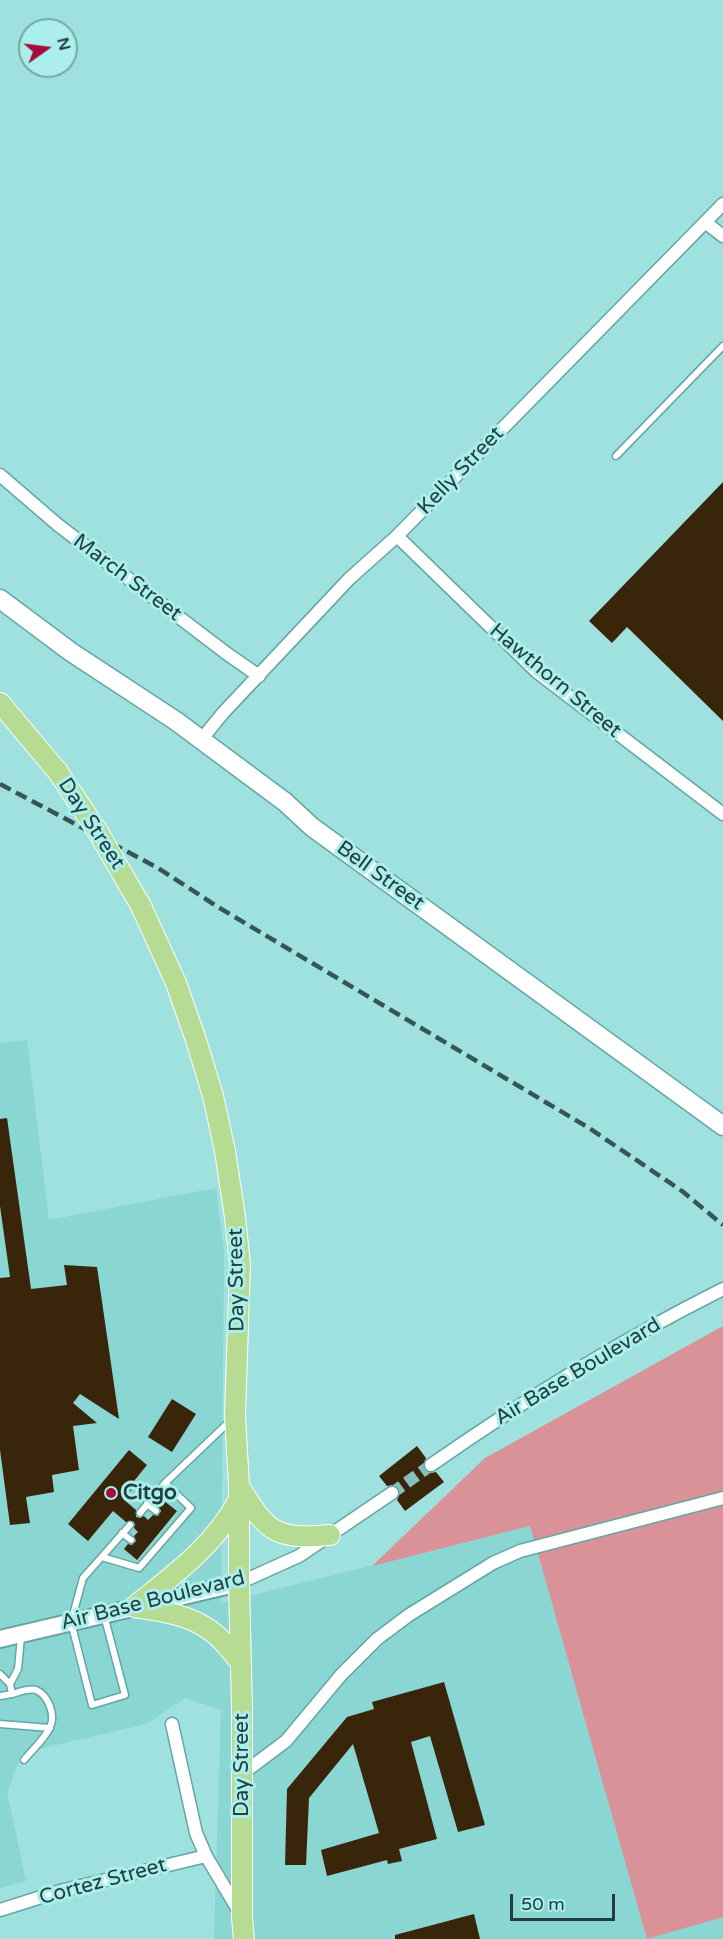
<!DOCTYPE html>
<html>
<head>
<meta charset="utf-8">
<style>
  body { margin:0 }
  #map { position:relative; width:723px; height:1939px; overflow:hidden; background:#9ee1df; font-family:"Varela Round",sans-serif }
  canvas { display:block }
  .north { position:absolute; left:18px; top:18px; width:60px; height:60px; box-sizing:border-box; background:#aaefec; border:2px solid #74a8a6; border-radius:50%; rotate:76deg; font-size:16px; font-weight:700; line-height:24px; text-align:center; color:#223e3d }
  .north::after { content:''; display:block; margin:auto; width:21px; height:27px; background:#a60c3c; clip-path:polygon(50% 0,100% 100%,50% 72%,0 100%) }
  .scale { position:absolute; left:510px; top:1894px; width:105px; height:27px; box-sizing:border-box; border:3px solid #223e3d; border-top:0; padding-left:8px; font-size:18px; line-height:21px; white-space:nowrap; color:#223e3d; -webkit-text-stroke:4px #aaefec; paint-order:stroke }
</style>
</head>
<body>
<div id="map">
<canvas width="723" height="1939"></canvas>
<div class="north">N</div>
<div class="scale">50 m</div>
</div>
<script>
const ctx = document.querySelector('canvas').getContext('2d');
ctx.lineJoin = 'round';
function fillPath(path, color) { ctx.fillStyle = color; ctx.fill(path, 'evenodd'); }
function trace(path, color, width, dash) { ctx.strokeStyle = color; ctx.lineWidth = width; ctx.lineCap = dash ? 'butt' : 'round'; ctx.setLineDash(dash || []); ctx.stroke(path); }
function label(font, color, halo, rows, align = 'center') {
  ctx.font = font + ' "Varela Round",sans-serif'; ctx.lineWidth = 6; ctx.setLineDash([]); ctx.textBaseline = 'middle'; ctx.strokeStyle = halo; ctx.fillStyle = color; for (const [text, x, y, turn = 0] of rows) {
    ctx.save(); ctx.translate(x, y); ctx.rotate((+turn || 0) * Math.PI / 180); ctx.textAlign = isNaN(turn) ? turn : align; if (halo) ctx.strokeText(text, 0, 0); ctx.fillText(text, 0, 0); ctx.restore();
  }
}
fillPath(new Path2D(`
  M27,1040L49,1220L216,1188L224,1252L221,1603L530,1526L647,1938L723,1917V1939H214L221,1710L185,1698L146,1724L22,1753L7,1792L26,1881L0,1888V1043Z`), '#89d6d3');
fillPath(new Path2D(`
  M723,1326V1917L647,1939L530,1526L372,1566L485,1458Z`), '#da9299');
fillPath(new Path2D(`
  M723,482V721L627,627L612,643L589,621Z
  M7,1118L31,1289L67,1285L64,1265L97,1267L119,1419L80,1394L73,1403L97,1423L73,1426L79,1470L52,1475L54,1492L26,1497L30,1523L10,1525L0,1450V1278L10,1277L0,1206V1119Z
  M172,1399L196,1414L172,1452L148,1437Z
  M417,1446L426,1458L423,1465L425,1470L431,1473L436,1472L444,1482L405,1511L397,1500L400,1493L398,1488L392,1485L387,1486L379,1476Z
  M129,1450L147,1465L130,1486L133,1488L123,1499L136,1510V1517L140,1518L144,1516L148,1520L153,1515L158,1516L161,1511L159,1507L164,1501L177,1511L137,1560L124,1549L128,1544L132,1545L136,1541L134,1536L138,1532L134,1528L135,1524L133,1521L126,1522L113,1511L88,1541L68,1524Z
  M444,1682L485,1825L458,1832L430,1736L411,1742L437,1839L399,1849L402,1861L388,1864L387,1860L327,1876L321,1850L379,1833L353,1744L309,1798L306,1865H285L287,1789L347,1717L374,1709L372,1702Z
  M474,1914L480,1939H395V1935Z`), '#39250a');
trace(new Path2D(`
  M392,1493L431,1465`), '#85c0bf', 12, [12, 6]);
const service = new Path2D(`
  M616,456L723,346
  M147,1504L156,1511
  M140,1513L165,1483L230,1421
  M122,1533L131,1540
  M102,1557L139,1568L191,1508L165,1483
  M104,1615L125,1695L92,1705L71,1622L83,1578L130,1525
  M0,1674L10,1684L18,1669L21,1637
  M10,1684L12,1694C19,1692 29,1688 36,1690C48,1695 56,1715 50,1727C45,1739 32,1750 24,1760
  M0,1696L12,1694
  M0,1724L50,1728`);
const minor = new Path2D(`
  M705,222L723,236
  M0,475L58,525L226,653L259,676
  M397,536L537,672L723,814
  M201,740L223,713L349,579L397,536L723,204
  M431,1465C524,1400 621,1340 723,1289
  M239,1583L299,1556L392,1493
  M172,1724L196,1833L206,1856L240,1913
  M242,1774L286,1741L341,1675L377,1639L409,1615L493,1563L520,1551L723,1498
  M0,1910L60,1891L206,1856`);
const tertiary = new Path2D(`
  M0,1639L239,1583`);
const secondary = new Path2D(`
  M0,599L71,652L176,721L285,802L312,827L723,1126`);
const primary = new Path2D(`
  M0,703L58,772
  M141,906L176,983L196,1040L213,1096L225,1151L235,1217L240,1265L235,1416L239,1486V1583L242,1709V1917L244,1939
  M239,1486C267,1532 275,1540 330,1535
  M134,1607C174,1574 211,1549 237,1503
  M134,1607C163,1611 192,1615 215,1634C225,1642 233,1654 241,1663`);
trace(service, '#64a6a4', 9);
trace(minor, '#64a6a4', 15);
trace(tertiary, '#64a6a4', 20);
trace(secondary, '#64a6a4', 21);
trace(primary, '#fff', 22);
trace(service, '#fff', 6);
trace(minor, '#fff', 12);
trace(tertiary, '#fff', 16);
trace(secondary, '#fff', 18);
trace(primary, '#b6dc94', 20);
trace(new Path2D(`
  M0,784L158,868L218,907L589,1128L682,1191L723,1225`), '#345655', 4.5, [12, 6]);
const primaryBridge = new Path2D(`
  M58,772L98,832L141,906`);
trace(primaryBridge, '#fff', 22, []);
trace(primaryBridge, '#b6dc94', 20);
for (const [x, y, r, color] of [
  [111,1493,6,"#a60c3c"]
]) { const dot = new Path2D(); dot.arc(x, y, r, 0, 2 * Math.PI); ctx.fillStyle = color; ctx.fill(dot); trace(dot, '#aaefec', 2); }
label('21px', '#223e3d', '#aaefec', [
  ["Kelly Street",461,471,-46],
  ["March Street",127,578,37],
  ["Hawthorn Street",555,681,40],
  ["Day Street",91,824,57],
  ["Bell Street",380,876,36],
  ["Day Street",237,1280,-91],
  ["Air Base Boulevard",578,1372,-31],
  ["Air Base Boulevard",153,1601,-14],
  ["Day Street",242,1765,-90],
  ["Cortez Street",103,1882,-15]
]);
label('bold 21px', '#223e3d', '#aaefec', [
  ["Citgo",123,1493]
], 'left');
</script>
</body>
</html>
